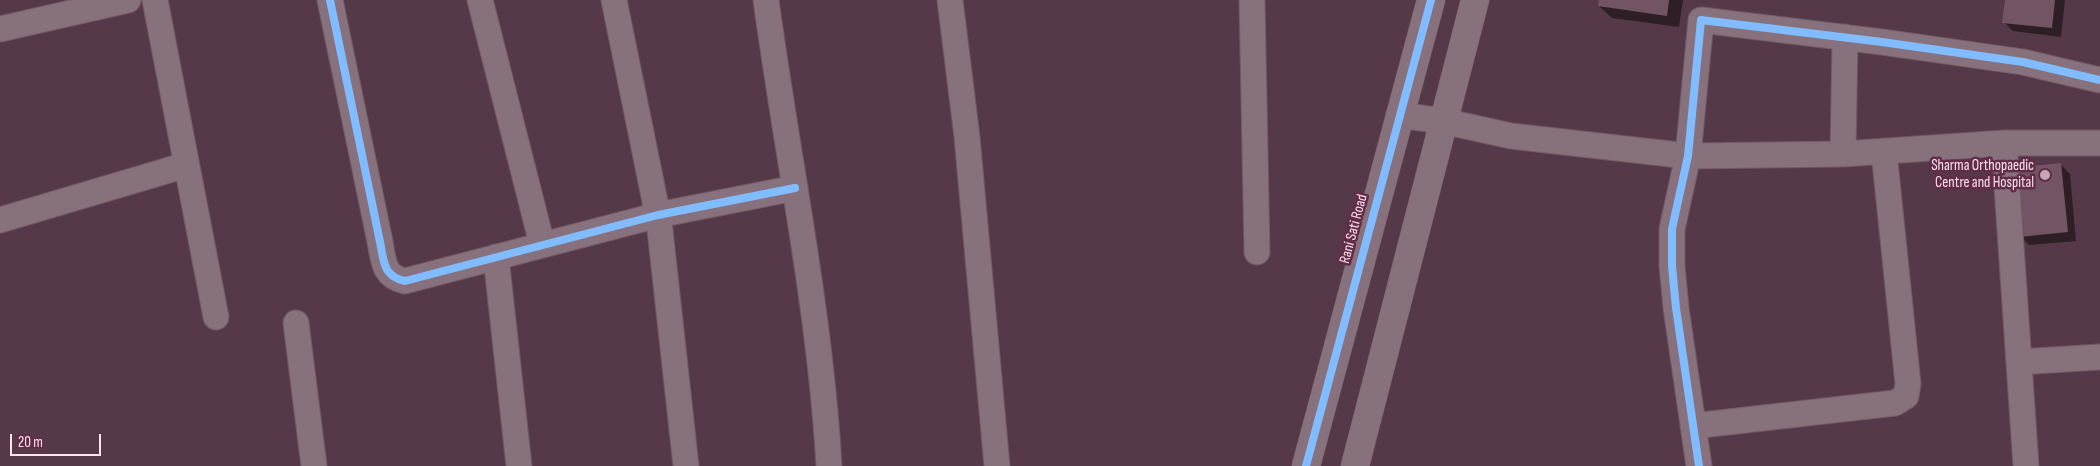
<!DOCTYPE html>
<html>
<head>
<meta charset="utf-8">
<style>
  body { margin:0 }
  #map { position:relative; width:2100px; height:466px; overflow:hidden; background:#563948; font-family:"Sofia Sans Condensed",sans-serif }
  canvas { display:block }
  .scale { position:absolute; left:10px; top:434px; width:91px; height:22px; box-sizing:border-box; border:2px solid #fee3ee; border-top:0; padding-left:6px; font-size:15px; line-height:18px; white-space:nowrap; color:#fee3ee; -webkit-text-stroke:4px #622d48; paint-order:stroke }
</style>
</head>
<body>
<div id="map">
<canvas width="2100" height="466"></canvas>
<div class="scale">20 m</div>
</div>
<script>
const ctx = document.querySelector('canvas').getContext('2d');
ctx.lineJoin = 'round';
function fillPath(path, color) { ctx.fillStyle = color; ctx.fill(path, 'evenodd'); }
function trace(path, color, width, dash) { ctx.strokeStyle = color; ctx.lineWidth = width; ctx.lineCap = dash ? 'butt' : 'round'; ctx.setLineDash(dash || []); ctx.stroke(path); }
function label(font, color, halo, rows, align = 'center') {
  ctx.font = font + ' "Sofia Sans Condensed",sans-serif'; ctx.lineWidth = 5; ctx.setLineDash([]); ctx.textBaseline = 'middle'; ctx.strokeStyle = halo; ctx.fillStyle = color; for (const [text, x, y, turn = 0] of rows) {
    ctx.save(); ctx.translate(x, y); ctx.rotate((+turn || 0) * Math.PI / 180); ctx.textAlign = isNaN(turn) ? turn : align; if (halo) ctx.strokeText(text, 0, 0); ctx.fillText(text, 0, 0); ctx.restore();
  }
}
fillPath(new Path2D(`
  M1600,0H1683L1679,27L1612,18L1599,6Z
  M2006,0H2065L2061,37L2013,31L2004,22Z
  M2061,165L2070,174L2076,241L2029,245L2020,236Z`), '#0007');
fillPath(new Path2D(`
  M1599,0H1669L1667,16L1598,6Z
  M2005,0H2055L2052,28L2002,23Z
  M2061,163L2068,232L2019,237L2012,168Z`), '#735464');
const minor = new Path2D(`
  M155,0L216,317
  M330,0L379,237C384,258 381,276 405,281L658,215L795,188
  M480,0L542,244
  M614,0L659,221L686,466
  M766,0C787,155 820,309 829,466
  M950,0L967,137L997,466
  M1252,0L1257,252
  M0,29L128,0
  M1399,115L1443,121L1511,136L1688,156L1843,154L2004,143H2100
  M2004,143L2026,466
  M1843,154L1845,37
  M0,220L186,165
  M496,257L519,466
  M296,323L314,466
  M2019,362L2100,357
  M1693,426L1895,403L1906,396L1908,384L1884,152
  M1699,466L1676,308L1672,266V229L1688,156L1701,20L1882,42L2023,62L2100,80`);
const tertiary = new Path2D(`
  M1306,466L1431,0
  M1355,466L1475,0`);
trace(minor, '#715964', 27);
trace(tertiary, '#715964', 29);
trace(minor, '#87717c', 25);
trace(tertiary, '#87717c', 28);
trace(new Path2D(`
  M330,0L379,237C384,258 381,276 405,281L658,215L795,188
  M1306,466L1431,0
  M1699,466L1676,308L1672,266V229L1688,156L1701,20L1882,42L2023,62L2100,80`), '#80bcff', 8);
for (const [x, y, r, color] of [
  [2045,175,6,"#c3a8b4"]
]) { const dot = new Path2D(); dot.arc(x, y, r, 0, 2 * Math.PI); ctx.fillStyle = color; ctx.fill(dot); trace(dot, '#622d48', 2); }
label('15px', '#fee3ee', '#622d48', [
  ["Sharma Orthopaedic",2034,166],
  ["Centre and Hospital",2034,183]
], 'right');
label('15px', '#fee3ee', '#622d48', [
  ["Rani Sati Road",1354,229,-75]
]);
</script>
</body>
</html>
